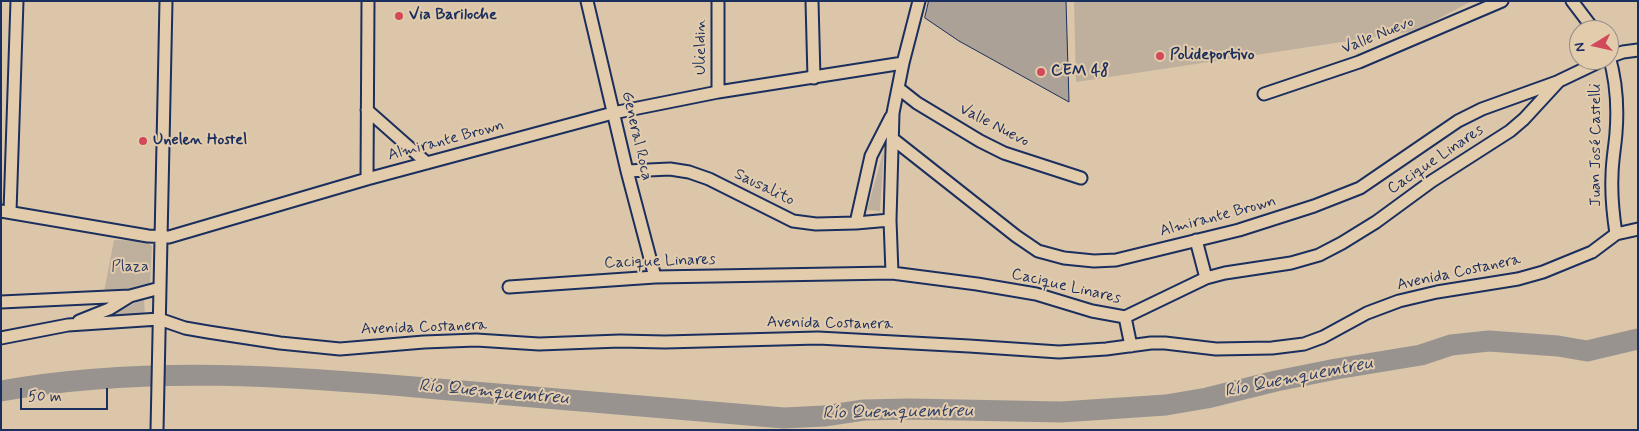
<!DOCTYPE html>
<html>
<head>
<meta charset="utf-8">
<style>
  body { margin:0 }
  #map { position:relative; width:1639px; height:431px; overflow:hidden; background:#dbc6a9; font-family:Mynerve,sans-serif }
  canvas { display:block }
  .frame { position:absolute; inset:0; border:2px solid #1b2f5e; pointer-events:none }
  .north { position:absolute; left:1569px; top:20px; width:50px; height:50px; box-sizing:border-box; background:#e3ccac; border:1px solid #938d8d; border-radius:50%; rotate:261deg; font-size:14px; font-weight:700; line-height:20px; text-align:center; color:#1b2f5e }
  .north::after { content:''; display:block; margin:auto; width:18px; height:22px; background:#d1495b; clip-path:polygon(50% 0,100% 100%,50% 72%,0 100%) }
  .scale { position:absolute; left:20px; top:388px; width:88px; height:22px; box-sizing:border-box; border:2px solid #1b2f5e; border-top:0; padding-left:6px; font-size:15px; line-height:18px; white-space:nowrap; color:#1b2f5e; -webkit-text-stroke:4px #e3ccac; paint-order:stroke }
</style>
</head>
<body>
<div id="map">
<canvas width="1639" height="431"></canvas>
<div class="frame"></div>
<div class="north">N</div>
<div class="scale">50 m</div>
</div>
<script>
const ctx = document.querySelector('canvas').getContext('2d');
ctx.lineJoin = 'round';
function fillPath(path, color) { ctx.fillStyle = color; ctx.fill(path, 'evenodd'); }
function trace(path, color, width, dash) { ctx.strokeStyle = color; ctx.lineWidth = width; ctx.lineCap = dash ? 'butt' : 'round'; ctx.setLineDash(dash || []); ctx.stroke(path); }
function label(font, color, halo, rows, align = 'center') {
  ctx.font = font + ' Mynerve,sans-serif'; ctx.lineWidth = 4; ctx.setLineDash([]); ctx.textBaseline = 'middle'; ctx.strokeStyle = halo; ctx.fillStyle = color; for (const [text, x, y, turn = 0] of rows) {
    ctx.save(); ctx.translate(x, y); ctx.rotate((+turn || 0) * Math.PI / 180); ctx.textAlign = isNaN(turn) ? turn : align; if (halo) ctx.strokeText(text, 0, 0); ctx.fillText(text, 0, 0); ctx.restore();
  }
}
fillPath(new Path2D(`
  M1074,1H1472L1415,31L1076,82Z
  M884,149L880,211L867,210Z
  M114,240L145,241L152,246L150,284L139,289L104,292Z
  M144,298L145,317L107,318Z`), '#bfb09d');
trace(new Path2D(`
  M1,391C145,365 293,376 438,389C553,398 668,409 784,418L824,416L864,410L910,409L1061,412L1166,405L1207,398L1276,381L1336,369L1421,355L1451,345L1489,341L1558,346L1587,351L1638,339`), '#999390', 21);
const building = new Path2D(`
  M929,1H1066L1069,102L959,41L925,18Z`);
fillPath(building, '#aca196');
trace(building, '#1b2f5e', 1);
const minor = new Path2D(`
  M587,1L627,171L655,277
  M718,1V92
  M812,1L814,78
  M1572,1L1594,30
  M1609,56C1616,80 1618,108 1616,133C1615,147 1612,161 1612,176C1611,196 1613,214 1616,234
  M1609,57L1623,52L1638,50
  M898,88L917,103L980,141L1004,153L1081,178
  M1264,94L1359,62L1502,1
  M367,110L427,163
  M893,139L1016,236L1038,251L1064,258L1094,261L1116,260L1239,230L1314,206L1360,188L1458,121L1482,109L1557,82
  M627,171L670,169L689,172L709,179L793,221L816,224L856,223L890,220
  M367,179L368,1
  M1,211L148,236L169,237L367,179L613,113L718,92L903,63
  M10,212L17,1
  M856,223L871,156L891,117
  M1196,240L1206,278
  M892,273L890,220L893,113L903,63L919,1
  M509,287L655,277L892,273L977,284L1036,294L1092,311L1125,317L1206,278L1225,273L1291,263L1319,255L1342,243L1376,222L1432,181L1510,131L1524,119L1559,81L1603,60
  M1,302L130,296
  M1125,317L1131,346
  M79,321L109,309L130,296L160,288
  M1,338L68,325L159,319L185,328L208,332L280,343L340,349L424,342L476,340L539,344L620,341L665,342L818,338L969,346L1059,352L1106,349L1151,343H1165L1216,349L1272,348L1304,344L1323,337L1367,313L1399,301L1437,292L1518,279L1543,272L1592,252L1616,234L1638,229
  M157,430L166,1`);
trace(minor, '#1b2f5e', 15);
trace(minor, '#e3ccac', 11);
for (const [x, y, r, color] of [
  [399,16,5,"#d1495b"],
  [1160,56,5,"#d1495b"],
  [1041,72,5,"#d1495b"],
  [143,141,5,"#d1495b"]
]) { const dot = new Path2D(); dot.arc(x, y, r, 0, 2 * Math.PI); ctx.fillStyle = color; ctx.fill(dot); trace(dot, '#e3ccac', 2); }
label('bold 16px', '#1b2f5e', '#e3ccac', [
  ["Via Bariloche",409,16],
  ["Polideportivo",1170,56],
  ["CEM 48",1051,72],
  ["Unelen Hostel",153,141]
], 'left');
label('16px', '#1b2f5e', '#e3ccac', [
  ["Valle Nuevo",1378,36,-22],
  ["Ulieldin",702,47,-90],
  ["Valle Nuevo",994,126,27],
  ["General Roca",636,136,77],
  ["Almirante Brown",446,141,-15],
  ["Juan José Castelli",1597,145,-90],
  ["Cacique Linares",1436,160,-34],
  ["Sausalito",764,188,26],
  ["Almirante Brown",1218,217,-15],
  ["Cacique Linares",660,262,-2],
  ["Avenida Costanera",1459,273,-12],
  ["Cacique Linares",1066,287,13],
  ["Avenida Costanera",830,324,1],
  ["Avenida Costanera",424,328,-2]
]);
label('16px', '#2b3c64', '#e3ccac', [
  ["Plaza",130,268]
]);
label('italic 18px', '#2e3e66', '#e3ccac', [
  ["Río Quemquemtreu",1299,378,-11],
  ["Río Quemquemtreu",494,393,5],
  ["Río Quemquemtreu",898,413,-1]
]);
</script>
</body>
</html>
